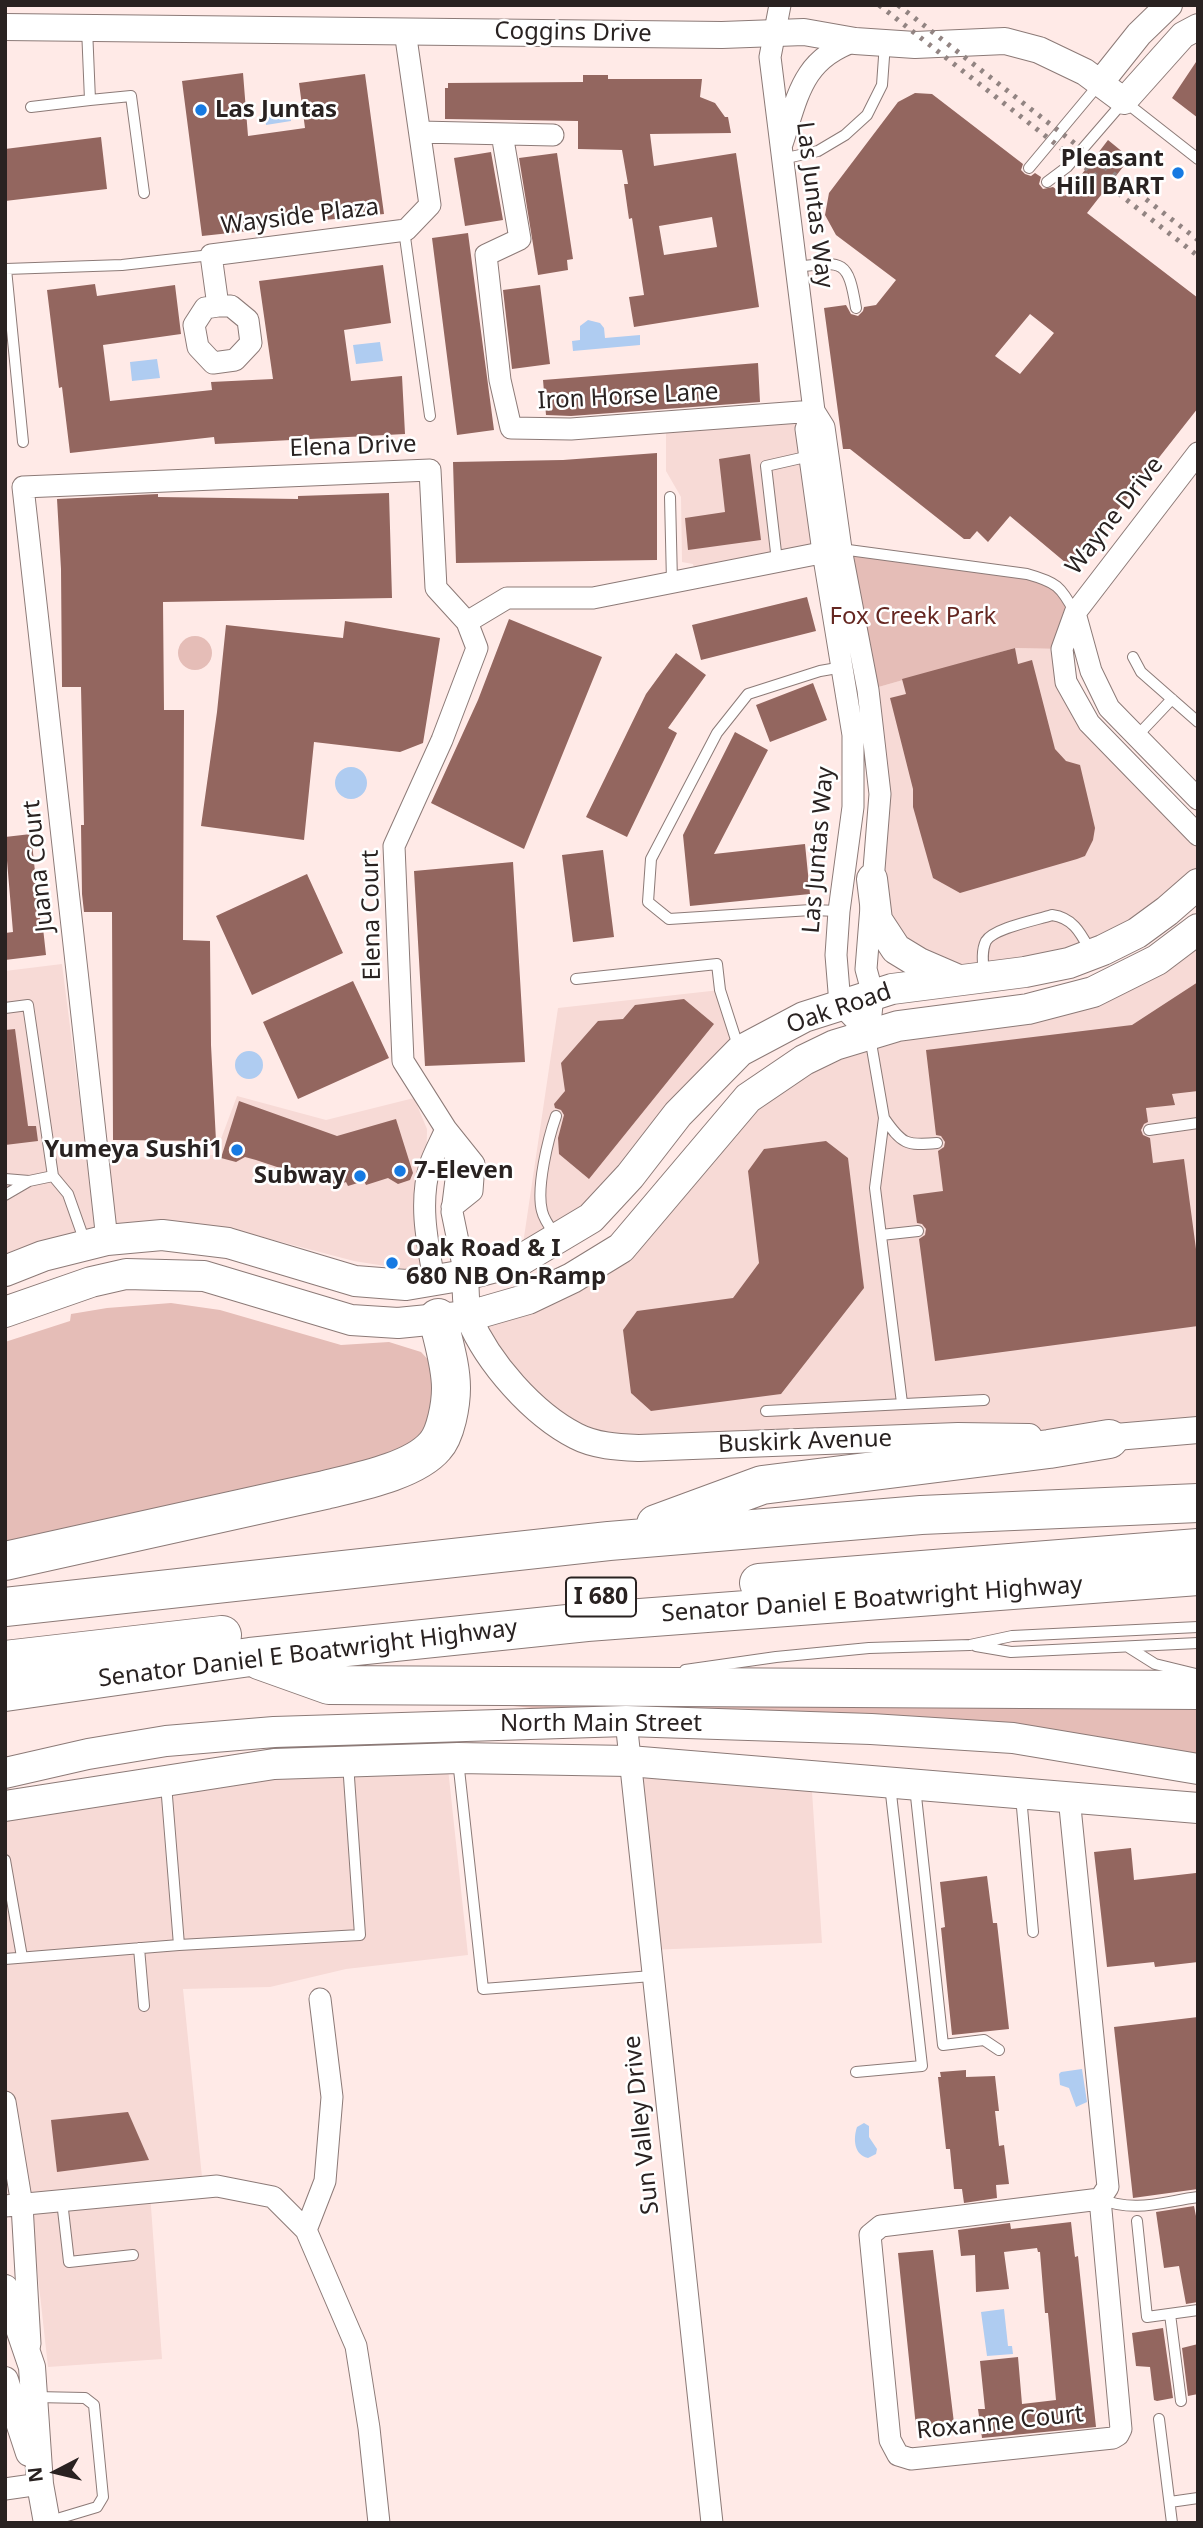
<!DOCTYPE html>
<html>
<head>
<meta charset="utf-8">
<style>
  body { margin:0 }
  #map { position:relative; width:1203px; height:2528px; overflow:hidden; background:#ffeae7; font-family:"Noto Sans",sans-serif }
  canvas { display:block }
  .frame { position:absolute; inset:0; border:7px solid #292221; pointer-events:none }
  .north { position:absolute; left:21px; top:2437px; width:70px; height:70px; -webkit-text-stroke:5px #fff; paint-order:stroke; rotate:263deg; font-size:19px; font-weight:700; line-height:28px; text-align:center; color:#292221 }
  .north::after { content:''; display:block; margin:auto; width:24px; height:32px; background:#292221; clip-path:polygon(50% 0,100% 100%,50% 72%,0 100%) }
</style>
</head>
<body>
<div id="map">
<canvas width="1203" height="2528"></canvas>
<div class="frame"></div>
<div class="north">N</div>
</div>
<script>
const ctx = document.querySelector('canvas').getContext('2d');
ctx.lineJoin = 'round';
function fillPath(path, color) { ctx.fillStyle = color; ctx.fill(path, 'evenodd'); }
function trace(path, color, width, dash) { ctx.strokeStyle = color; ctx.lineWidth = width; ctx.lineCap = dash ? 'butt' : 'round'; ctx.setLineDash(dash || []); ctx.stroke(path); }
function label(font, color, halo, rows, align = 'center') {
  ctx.font = font + ' "Noto Sans",sans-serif'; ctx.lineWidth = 5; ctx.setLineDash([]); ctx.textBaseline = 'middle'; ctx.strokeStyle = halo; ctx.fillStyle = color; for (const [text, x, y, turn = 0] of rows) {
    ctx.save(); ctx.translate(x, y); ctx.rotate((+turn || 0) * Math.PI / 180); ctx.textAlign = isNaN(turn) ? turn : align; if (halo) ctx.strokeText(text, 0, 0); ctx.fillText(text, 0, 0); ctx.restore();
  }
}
fillPath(new Path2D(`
  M799,420L814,550L696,577L693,564L682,562L681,497L666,471V423Z
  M1015,648L1062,649L1066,682L1198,835V884L1137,933L959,980L877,920L868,690Z
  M1198,929V1430L639,1448L543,1415L469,1316L572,1278L804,1060L1028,1009Z
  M62,964L87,1159L215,1155L237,1096L326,1120L414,1098L427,1129L424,1268L404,1269L354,1261L232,1229L162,1221L102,1224L5,1258V971Z
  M720,990L732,1044L623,1167L577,1212L523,1244L558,1008Z
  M447,1759L468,1955L346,1969L270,1987L183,1989L203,2187L150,2193L162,2359L48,2367L26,2168L5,2102V1806Z
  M629,1761L811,1776L822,1943L649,1950Z`), '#f7dad6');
fillPath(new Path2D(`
  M841,549L1045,579L1075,613L1062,649L1015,648L868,690Z
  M178 653a17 17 0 1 1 34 0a17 17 0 1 1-34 0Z
  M171,1303L220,1310L341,1345L389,1342L421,1352L433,1365L438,1381L423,1435L399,1453L325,1480L5,1541V1342L70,1321L71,1314L107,1308Z
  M1198,1690V1767L626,1718L485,1703Z`), '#e5bdb7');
fillPath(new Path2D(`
  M289,104L291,121L266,125L264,107Z
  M588,320L600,323L604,328L605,338L640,335V345L573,351L572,341L580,340V326Z
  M380,342L383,361L356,364L353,345Z
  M157,359L160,378L132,381L130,362Z
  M335 783a16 16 0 1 1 32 0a16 16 0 1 1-32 0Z
  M235 1065a14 14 0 1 1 28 0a14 14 0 1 1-28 0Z
  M1082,2069L1087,2102L1076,2107L1069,2088L1060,2085L1059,2074L1061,2072Z
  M864,2123L869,2126V2137L877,2149L876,2154L868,2158C854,2155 853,2139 857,2127Z
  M1004,2309L1008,2346H1012L1013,2354L987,2356L981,2312Z`), '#afccf1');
fillPath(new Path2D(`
  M1198,59V118L1172,98Z
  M243,73L248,136L305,128L299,83L365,74L384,214L325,220L323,209L257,220L258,230L202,236L182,81Z
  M583,75H608V79H702L700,97L715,103L725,117H728L731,133L650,134L654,166L736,153L759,307L634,327L629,297L644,295L632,218L629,219L624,184H628L622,150L578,149V121L445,119V88H448V83L583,82ZM712,217L717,247L664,255L659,226Z
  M915,93L932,94L1023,164L1021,170L1025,174L1031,176L1035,173L1041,177L1039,184L1043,189L1053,187L1065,196L1108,140L1130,158L1087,213L1198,298V408L1072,568L1010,516L988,542L977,531L970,539H964L850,449H843L824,308L846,305L851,314L858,316L863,311L864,307L876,305L896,280L836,235L825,215L829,193L898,102ZM1030,314L1054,333L1020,374L995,356Z
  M101,137L107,189L5,201V149Z
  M491,152L503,220L465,226L454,158Z
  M557,153L573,259L567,260L568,270L538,275L519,158Z
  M468,233L494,430L457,435L432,238Z
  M383,265L391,323L344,330L351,381L402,376L405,434L215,444L214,437L70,453L62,387L59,388L47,290L95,284L97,296L175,285L181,334L103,345L110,401L212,390L211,382L273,379L259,281Z
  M540,285L550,364L512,369L503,290Z
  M758,363L760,402L571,416L546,415L543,380Z
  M657,453V560L456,563L453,462L563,460Z
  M750,454L761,540L688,550L685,518L725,512L719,459Z
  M389,493L392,598L163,602L164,710H184L183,940L210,941L211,1045L216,1141L113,1140L112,912H84L82,894L81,825H84L81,687H62L61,569L57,499L158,494V497L298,499V496Z
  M807,597L816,631L701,660L692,625Z
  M509,619L602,657L524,849L431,803L478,700Z
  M345,621L440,638L423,743L400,752L314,742L304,840L201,826L217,712L226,625L343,638Z
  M1015,648L1018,664L1032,660L1055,749L1066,761L1080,765L1095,828L1093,840L1085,856L1077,859L960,893L933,878L913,807V789L890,698L906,694L902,679Z
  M676,653L706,675L668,728L677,733L627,837L586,817L646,694Z
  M813,683L827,720L770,742L756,705Z
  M735,732L768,750L714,854L805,844L810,894L690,906L683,835Z
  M31,834L41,928H43L46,955L5,960V933L13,932L5,837Z
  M603,850L614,937L573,942L562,855Z
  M513,862L525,1062L425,1066L414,871Z
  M307,874L343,953L252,995L216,916Z
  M353,981L389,1058L298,1099L263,1022Z
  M1198,982V1091L1172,1094L1175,1105L1146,1108L1148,1122L1144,1124L1141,1130L1143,1135L1150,1138L1153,1163L1184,1159L1198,1264V1326L935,1361L919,1239L925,1235L926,1229L922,1224L917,1223L913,1195L943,1191L938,1151L944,1147L945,1142L941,1136L936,1135L926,1050L1132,1025Z
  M684,999L714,1024L589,1179L559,1154L558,1138L564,1115L561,1110L555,1108L554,1104L565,1091L561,1063L598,1021L623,1019L635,1005Z
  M15,1029L28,1126H36L38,1141L5,1145V1030Z
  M239,1101L337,1136L396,1119L413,1173L410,1180L398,1184L388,1178L366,1185L364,1181L348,1186L346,1182L334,1186L256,1160L245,1157L236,1162L221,1158Z
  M826,1141L848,1158L864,1288L781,1394L651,1411L631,1393L623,1330L637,1311L733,1298L759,1263L748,1171L764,1149Z
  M1131,1848L1134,1880L1196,1873L1198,1962L1155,1967L1154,1962L1107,1967L1094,1852Z
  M987,1876L993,1923H997L1009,2029L952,2035L941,1928L945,1927L940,1882Z
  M1198,2017V2189L1133,2198L1114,2027Z
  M966,2070V2077L995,2076L999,2111H995L999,2146L1004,2145L1009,2184L996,2185L997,2198L964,2203L962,2189H954L950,2149H946L938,2077H941L940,2072Z
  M128,2112L149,2160L57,2172L51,2120Z
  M1194,2206L1198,2226V2302L1186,2304L1179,2266L1164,2268L1156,2212Z
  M1071,2222L1075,2257L1078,2256L1096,2427L982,2438L978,2409H985L980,2361L1018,2357L1022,2404L1056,2400L1048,2313H1045L1040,2252H1038L1037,2248L1004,2252L1009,2289L976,2292L975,2255L961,2256L958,2230L1010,2223L1011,2229Z
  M933,2250L954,2423L916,2427L898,2253Z
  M1163,2328L1173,2398L1157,2401L1154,2400L1150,2367L1136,2366L1132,2333Z
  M1198,2344V2394L1188,2396L1182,2348Z`), '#93665f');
const service = new Path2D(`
  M87,28L90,100L131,96L144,193
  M31,107L90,100
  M782,159L818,151L845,135L867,115L882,85L885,43
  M1029,168L1100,83
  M1047,182L1067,167L1124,101L1198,159
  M404,230L430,416
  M796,267C843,261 848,259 856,308
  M23,442L6,269L122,265L211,255
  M670,497L672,582
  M841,549L1027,574C1056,582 1061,586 1075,613
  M777,561L766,466L810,456
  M1133,657L1141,672L1198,722
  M1137,736L1172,699
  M839,911L811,910L669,919L648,902L651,859L717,733L748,694L820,671L843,667
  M984,974C983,964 981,951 986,941C994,928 1037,920 1052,915C1074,918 1081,934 1091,952
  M576,979L717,964L720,990L739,1049
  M5,1008L28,1005L53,1176L68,1194L85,1242
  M870,1037L884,1118L875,1188L902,1403
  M556,1116C548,1139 536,1188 542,1211C544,1220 551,1229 556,1236
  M884,1118C902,1144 906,1146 937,1143
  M1149,1130L1198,1123
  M5,1179L29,1181L53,1176
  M5,1195L29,1181
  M881,1235L918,1231
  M766,1411L984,1400
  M976,1646L1011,1652L1198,1643
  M1128,1647L1155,1664L1196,1674
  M685,1670L776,1657L869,1648L970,1645L1012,1636L1198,1627
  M458,1760L483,1989L652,1976
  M166,1784L179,1945L360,1935L348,1763
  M915,1787L943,2045L984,2040L999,2050
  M1021,1796L1033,1932
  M5,1860L22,1957
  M139,1948L144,2006
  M5,1959L179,1945
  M856,2072L922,2066L890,1785
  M1100,2199C1135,2213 1161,2202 1198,2197
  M62,2201L69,2262L133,2255
  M1137,2221L1147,2317L1198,2310
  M1170,2314L1181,2401
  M35,2397L85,2398L94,2405L103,2497L97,2507L47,2522
  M1159,2419L1172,2523
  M1170,2502L1198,2498`);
const minor = new Path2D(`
  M780,5L770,57L814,411L824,427L841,549L868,690L880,794L866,969L873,995L869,1034
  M420,132L553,135
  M502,134L520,239L486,255L500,380L511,428L571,429L814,411
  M782,144C798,96 802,59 855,41
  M218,306H231L248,320L251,343L235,360L213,363L198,347L194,325L205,308L218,306L211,255L406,230L430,205L405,31
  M814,411L806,429L823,552L853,735V807L839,911L836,955L840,1004L869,1034
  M1198,453L1075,613L1062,649L1066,682L1089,723L1198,835
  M1075,613L1091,671L1109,708L1198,799
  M452,1207L472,1191L474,1164L446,1129L403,1061L394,846L442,740L477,648L467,622
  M107,1240L23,487L430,470L436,588L467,622L507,598H593L841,549
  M434,1279C427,1241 419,1203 430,1165C434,1153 441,1141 446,1129L458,1164L452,1212L465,1275
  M626,1721L712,2523
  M1069,1797L1108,2187L1100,2199L881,2226L870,2235L890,2440L898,2455L911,2459L1113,2438L1118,2435L1121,2429L1100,2199
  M5,2102L22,2205L30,2344
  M5,2206L217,2186L273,2197L306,2230L356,2346L369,2428L379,2523
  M306,2230L325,2181L332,2097L320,1999
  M5,2489L40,2484`);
const tertiary = new Path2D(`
  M5,27L722,35L804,32L855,41L915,45L1005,41L1039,50L1085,72L1124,101L1183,35L1198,27
  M1100,83L1139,34L1169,5
  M465,1275C466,1288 465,1306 469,1318C488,1363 533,1414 576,1436C595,1446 618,1447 639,1448L958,1436L1029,1437
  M1092,1439L1198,1430
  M5,2288L32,2367L40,2484L47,2523
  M5,2380L29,2453`);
const secondary = new Path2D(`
  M872,879L877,920L896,949L919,963L956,979
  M5,1271L43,1256L107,1240L162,1235L228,1243L355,1281L406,1285L465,1275L519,1261L591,1218L630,1176L678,1114L740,1051L804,1017L892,989L1025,972L1069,963L1103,950L1137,933L1167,911L1198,884
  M5,1312L91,1282L126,1274L204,1276L351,1320L398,1323L469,1316L528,1299L572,1278L621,1248L748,1098L804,1060L835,1045L898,1026L1028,1009L1093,992L1157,960L1198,929
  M5,1773L88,1754L166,1741L274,1732L626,1721L871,1729L1013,1738L1198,1769
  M5,1806L274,1764L458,1758L629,1761L1198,1808`);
const motorway = new Path2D(`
  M656,1524L762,1485L1049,1449L1109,1439
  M5,1561L325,1490C357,1482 414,1471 435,1446C446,1434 451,1404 451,1388C451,1365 443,1341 438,1318
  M759,1583L1198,1548
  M5,1607L609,1541L921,1515L1198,1503
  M5,1660L222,1635
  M259,1660L329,1685L1198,1690
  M5,1692L250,1657L587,1622L1198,1576`);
trace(service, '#8c7a77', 12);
trace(minor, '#8c7a77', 23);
trace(tertiary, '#8c7a77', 28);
trace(secondary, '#8c7a77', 32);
trace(motorway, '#8c7a77', 40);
trace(service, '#fff', 10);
trace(minor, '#fff', 21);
trace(tertiary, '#fff', 26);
trace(secondary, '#fff', 30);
trace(motorway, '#fff', 38);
trace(new Path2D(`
  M879,5L1198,256
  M898,5L1198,240`), '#928482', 5, [3.5, 7]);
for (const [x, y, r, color] of [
  [201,110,7,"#167ae2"],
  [1178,173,7,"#167ae2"],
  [237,1150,7,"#167ae2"],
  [400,1171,7,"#167ae2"],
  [360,1176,7,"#167ae2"],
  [392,1263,7,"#167ae2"]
]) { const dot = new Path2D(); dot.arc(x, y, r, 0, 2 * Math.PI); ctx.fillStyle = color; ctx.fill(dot); trace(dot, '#fff', 2.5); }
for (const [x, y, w] of [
  [601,1597,70]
]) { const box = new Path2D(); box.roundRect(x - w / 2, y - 19.5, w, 39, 5); ctx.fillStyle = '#fff'; ctx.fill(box); trace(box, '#292221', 2); }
label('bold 23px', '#292221', null, [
  ["I 680",601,1597]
]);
label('24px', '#292221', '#fff', [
  ["Coggins Drive",573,33,1],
  ["Las Juntas Way",814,205,83],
  ["Wayside Plaza",300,217,-7],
  ["Iron Horse Lane",628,397,-3],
  ["Elena Drive",353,447,-2],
  ["Wayne Drive",1115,516,-52],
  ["Las Juntas Way",819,850,-85],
  ["Juana Court",39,866,-96],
  ["Elena Court",372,915,-91],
  ["Oak Road",839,1009,-19],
  ["Buskirk Avenue",805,1442,-2],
  ["Senator Daniel E Boatwright Highway",872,1600,-4],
  ["Senator Daniel E Boatwright Highway",308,1654,-7],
  ["North Main Street",601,1724],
  ["Sun Valley Drive",642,2125,-96],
  ["Roxanne Court",1000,2423,-6]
]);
label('bold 24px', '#292221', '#fff', [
  ["Las Juntas",215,110],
  ["Pleasant",1164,159,"right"],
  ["Hill BART",1164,187,"right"],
  ["Yumeya Sushi1",223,1150,"right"],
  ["7-Eleven",414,1171],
  ["Subway",346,1176,"right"],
  ["Oak Road & I",406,1249],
  ["680 NB On-Ramp",406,1277]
], 'left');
label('24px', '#652721', '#fff', [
  ["Fox Creek Park",913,617]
]);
</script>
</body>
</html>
